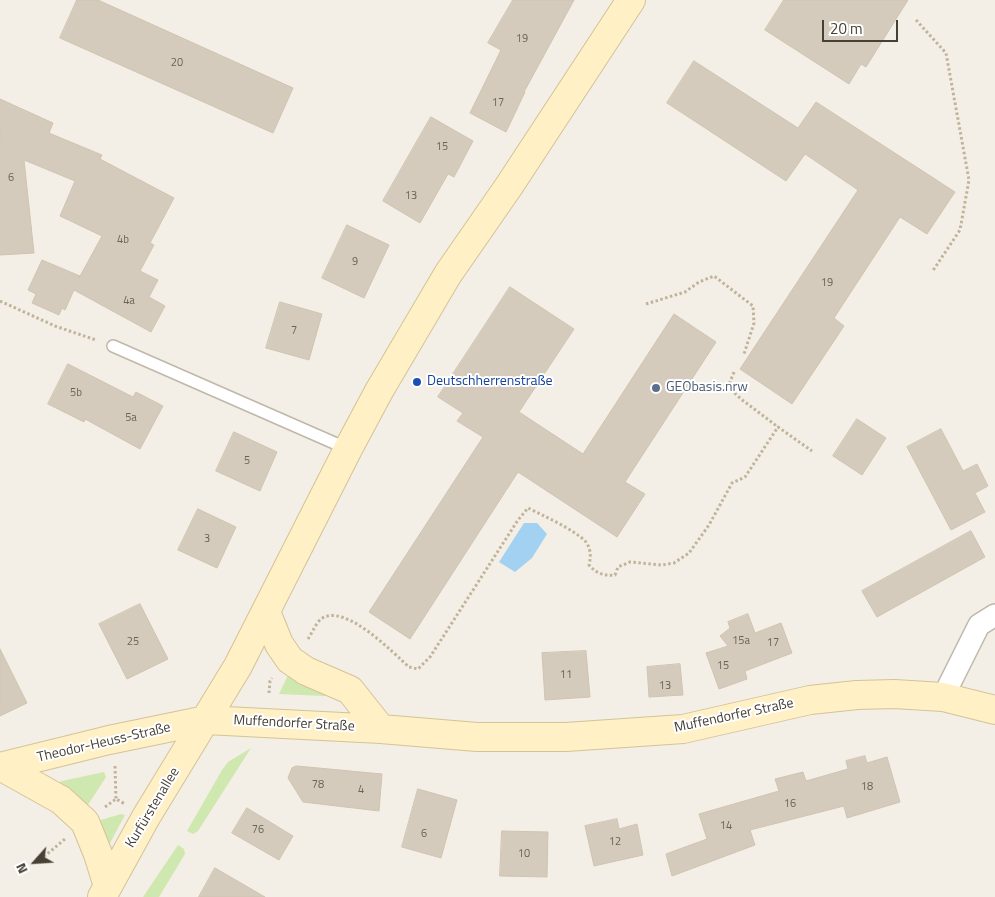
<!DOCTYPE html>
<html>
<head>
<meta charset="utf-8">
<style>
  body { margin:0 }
  #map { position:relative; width:995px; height:897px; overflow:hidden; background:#f3efe6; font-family:"Titillium Web",sans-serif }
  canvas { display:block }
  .north { position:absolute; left:10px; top:837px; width:50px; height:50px; -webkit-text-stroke:4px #fff; paint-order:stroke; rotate:244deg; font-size:14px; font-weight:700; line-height:20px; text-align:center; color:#464035 }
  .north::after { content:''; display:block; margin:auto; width:18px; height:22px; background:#464035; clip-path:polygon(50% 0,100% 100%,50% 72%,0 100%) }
  .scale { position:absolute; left:822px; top:20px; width:76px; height:22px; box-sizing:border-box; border:2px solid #464035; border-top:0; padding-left:6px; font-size:15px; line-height:18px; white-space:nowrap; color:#464035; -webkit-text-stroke:4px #fff; paint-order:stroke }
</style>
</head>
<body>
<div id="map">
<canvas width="995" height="897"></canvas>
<div class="north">N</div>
<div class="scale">20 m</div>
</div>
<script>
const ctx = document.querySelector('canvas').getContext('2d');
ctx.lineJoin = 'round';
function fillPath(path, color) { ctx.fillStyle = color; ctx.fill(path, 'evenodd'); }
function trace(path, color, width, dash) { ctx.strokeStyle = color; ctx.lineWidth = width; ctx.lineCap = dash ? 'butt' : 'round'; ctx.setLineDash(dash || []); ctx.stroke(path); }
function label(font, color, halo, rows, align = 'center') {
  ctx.font = font + ' "Titillium Web",sans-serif'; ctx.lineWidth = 4; ctx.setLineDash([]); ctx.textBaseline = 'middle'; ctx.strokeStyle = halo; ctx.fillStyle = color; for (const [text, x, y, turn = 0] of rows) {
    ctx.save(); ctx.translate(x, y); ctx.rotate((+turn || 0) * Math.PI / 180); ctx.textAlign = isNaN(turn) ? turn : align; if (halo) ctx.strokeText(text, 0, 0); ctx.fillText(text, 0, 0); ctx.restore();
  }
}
fillPath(new Path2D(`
  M289,673L329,694L324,696L279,694Z
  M251,748L198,831L193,834L187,831L222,770L228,762Z
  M104,772L106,777L86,808L60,785V782L62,781Z
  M121,814L125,815L109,845L94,822Z
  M178,845L184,849L185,854L159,897H143Z`), '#cfe8af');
fillPath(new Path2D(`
  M524,523H537L547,534L532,558L515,572L499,562Z`), '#a2d1f1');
const building = new Path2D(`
  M77,0H98L293,88L273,133L60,38Z
  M513,0H574L524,92H525L506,132L470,113L501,50L488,43Z
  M784,0H908L866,67L861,64L849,84L765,30Z
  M694,61L798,128L816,102L955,192L927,234L900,217L834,318L844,326L792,404L740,369L858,190L805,154L786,181L667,103Z
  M0,99L53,123L49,133L102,155L100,159L174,198L150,243L154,245L140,271L158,280L149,297L165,306L151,332L74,290L65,310L62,308L59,315L32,303L36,294L28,290L42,260L80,276L79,278L102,236L60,216L75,181L24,160L34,253L0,255Z
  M431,117L473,141L454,177L448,174L420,223L383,201Z
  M347,225L389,245L364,298L322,278Z
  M510,287L574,329L519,412L583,454L674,314L716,342L625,482L645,494L617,537L518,472L410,639L369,612L483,437L457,421L463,413L438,397Z
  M280,302L322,314L309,360L266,348Z
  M68,364L133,397L136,392L163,406L140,449L85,419L84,422L48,404Z
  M857,419L886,438L862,475L833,456Z
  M941,429L963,471L977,464L988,486L975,493L985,512L951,530L907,447Z
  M234,432L277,452L260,491L216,471Z
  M198,509L236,527L217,568L178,550Z
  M971,531L985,557L877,617L862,591Z
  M140,604L168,659L127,679L99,624Z
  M748,614L755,633L781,623L792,653L745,671L747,679L719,689L706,653L728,646L720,636L730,628L728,622Z
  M0,649L27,703L0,716Z
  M586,651L590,697L545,700L542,653Z
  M680,664L683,695L649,697L647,667Z
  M865,756L867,763L887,757L900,802L847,818L844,806L750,830L755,845L672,876L666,854L707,839L699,814L779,791L775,779L803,772L806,781L848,769L846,761Z
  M297,766L382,774L379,811L303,802L288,778L292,768Z
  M418,789L457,800L441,858L402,847Z
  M247,808L293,836L279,860L232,833Z
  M617,819L619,829L637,824L643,855L594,866L585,826Z
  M502,831L548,832L547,877L500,876Z
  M215,868L265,897H199Z`);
fillPath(building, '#d5cbbc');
trace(building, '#d0c3af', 1);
const lane = new Path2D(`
  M113,346L348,449`);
const street = new Path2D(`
  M943,697L979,625L995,615`);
const secondary = new Path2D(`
  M266,612L279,644L290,660L306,671L350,690L381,729
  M0,767L109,740L206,720L381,729L477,737H566L683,729L810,700L857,695L894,694L943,697L995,710
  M2,767L61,800L85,822L98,854L108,886
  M102,897L146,817L238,666L348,449L379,391L448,274L509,186L631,0`);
trace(lane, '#bfb7a9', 14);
trace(street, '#bfb7a9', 24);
trace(secondary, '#d4c396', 30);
trace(new Path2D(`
  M916,20L946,53L969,180L960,230L932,272
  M0,301L55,326L96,340
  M646,304L685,292L699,282L714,276L753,306L754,323L744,354
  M734,372L728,387L741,399L778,427
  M308,639C312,633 316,623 321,619C345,602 393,653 409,667L418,669L430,657L518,520L528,508C544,516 575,530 586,542C591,549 591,557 589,565C596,573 603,576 615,575L618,567L630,562L662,565L674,563L689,553L709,525L732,483L745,477L778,427L812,451
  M269,693L270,681L272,678
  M115,766L116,799
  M105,807L116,799L125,804
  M40,860L65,839`), '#c1b39a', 3, [2.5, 2.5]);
trace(lane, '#fff', 11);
trace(street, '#fff', 21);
trace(secondary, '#fff0c5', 28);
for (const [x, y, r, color] of [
  [417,382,5,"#1a4fb4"],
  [656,388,5,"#5c6f8a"]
]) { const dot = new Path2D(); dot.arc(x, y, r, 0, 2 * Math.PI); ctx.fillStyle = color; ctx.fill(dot); trace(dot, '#fff', 2); }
label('11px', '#6a6357', null, [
  ["19",522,39],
  ["20",177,63],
  ["17",498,103],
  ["15",442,147],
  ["6",11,178],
  ["13",411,196],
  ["4b",123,240],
  ["9",355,262],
  ["19",827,283],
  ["4a",129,301],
  ["7",294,331],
  ["5b",76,393],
  ["5a",131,418],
  ["5",247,461],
  ["3",207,539],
  ["15a",741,641],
  ["25",133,642],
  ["17",773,643],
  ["15",723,666],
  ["11",566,675],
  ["13",665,686],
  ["78",318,785],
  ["18",867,787],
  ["4",361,790],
  ["16",790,804],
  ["14",726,826],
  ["76",258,830],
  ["6",424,834],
  ["12",615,842],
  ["10",524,854]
]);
label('14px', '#164399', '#fff', [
  ["Deutschherrenstraße",427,382]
], 'left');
label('14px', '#4e5e75', '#fff', [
  ["GEObasis.nrw",666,388]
], 'left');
label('14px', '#464035', '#fff', [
  ["Muffendorfer Straße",734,716,-12],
  ["Muffendorfer Straße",294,724,3],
  ["Theodor-Heuss-Straße",104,743,-13],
  ["Kurfürstenallee",153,808,-59]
]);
</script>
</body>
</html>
